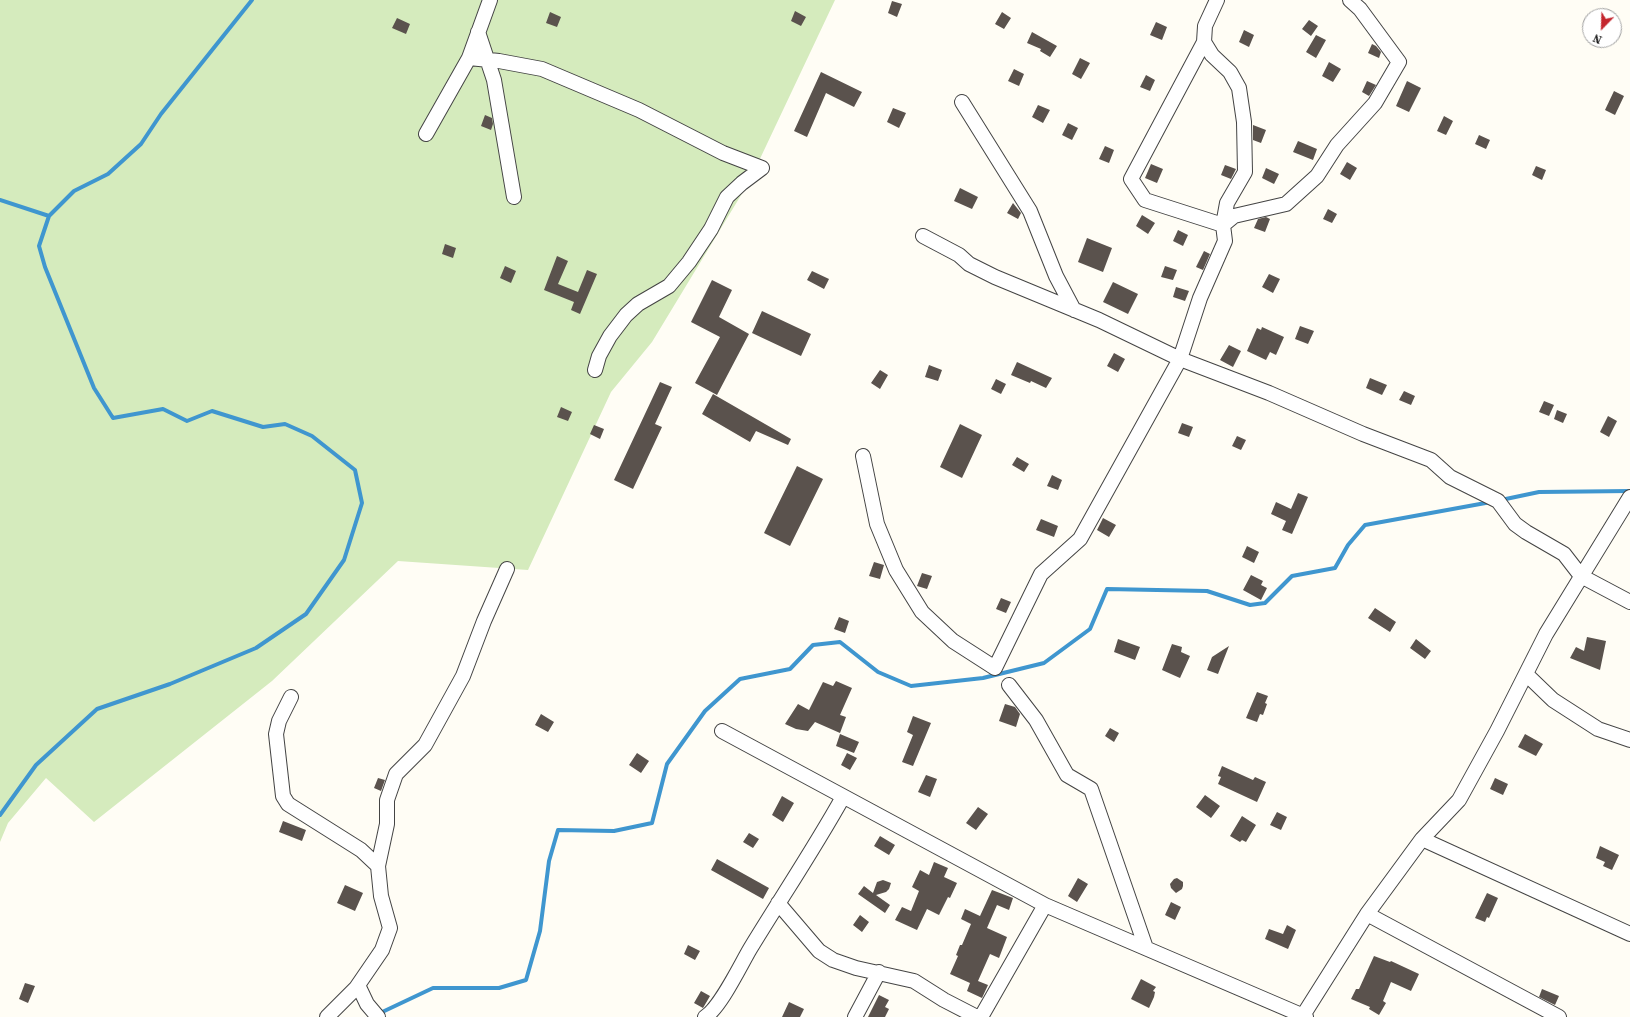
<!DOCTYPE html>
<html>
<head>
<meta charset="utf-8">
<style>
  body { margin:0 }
  #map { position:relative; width:1630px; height:1017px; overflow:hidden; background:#fffdf5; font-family:"Source Serif 4",serif }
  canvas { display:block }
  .north { position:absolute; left:1582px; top:8px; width:40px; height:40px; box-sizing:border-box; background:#fff; border:1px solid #a0a0a0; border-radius:50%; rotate:203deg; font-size:11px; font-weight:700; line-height:16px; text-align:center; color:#111 }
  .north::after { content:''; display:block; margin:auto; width:14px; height:18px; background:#c4262e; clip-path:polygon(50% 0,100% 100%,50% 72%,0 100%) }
</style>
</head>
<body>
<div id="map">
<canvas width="1630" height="1017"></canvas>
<div class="north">N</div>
</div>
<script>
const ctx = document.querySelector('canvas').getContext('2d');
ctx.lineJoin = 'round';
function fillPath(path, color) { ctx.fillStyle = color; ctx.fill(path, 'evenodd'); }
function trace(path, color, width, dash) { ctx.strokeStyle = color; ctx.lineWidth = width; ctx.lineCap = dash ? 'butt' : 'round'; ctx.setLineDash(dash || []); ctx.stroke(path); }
fillPath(new Path2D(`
  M0,0H835L749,182L652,342L611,392L528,570L398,561L272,681L94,822L46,778L8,823L0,842Z`), '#d5ebbd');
trace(new Path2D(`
  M0,200L49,216
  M1501,500L1539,492L1630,491
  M0,815L36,765L97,709L170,684L256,648L306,614L344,560L362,503L355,470L312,436L285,424L263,427L212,411L187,421L163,409L113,418L94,388L45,267L39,246L49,216L74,191L108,174L141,144L161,114L252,0
  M378,1014L433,988H499L526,980L540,931L549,861L558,830L614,831L652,823L667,764L705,711L740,679L790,669L813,645L840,642L878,672L911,686L983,678L1044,663L1090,629L1107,589L1207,591L1250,605L1265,603L1292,576L1335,568L1348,545L1365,525L1491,502`), '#3f96cf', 4);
fillPath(new Path2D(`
  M892,1L902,4L897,17L888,13Z
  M795,11L806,17L801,26L791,21Z
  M550,12L561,17L557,27L546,23Z
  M1002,12L1011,18L1004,29L995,24Z
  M397,18L410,24L406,34L392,28Z
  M1309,20L1318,26L1311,36L1302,29Z
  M1156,22L1167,27L1162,40L1150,35Z
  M1244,30L1254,35L1249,47L1239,42Z
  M1032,32L1057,46L1050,57L1040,51L1041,49L1027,43Z
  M1316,35L1326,40L1316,58L1306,52Z
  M1372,44L1376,46L1381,52L1379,58L1368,53Z
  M1080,58L1090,63L1081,79L1072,74Z
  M1329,62L1341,69L1333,82L1322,76Z
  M1014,69L1024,74L1019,86L1008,81Z
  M821,72L862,92L854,107L826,93L807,137L794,131Z
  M1146,75L1155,80L1150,91L1140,87Z
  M1367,81L1376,85L1369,96L1362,92Z
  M1407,81L1421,88L1409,112L1396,106Z
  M1614,91L1624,96L1615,115L1605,110Z
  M1038,105L1050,110L1043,123L1032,117Z
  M893,108L906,113L899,128L887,122Z
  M485,115L492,118L493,124L491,130L481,126Z
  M1444,116L1453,121L1446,135L1437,131Z
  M1068,123L1078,128L1072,140L1062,135Z
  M1253,125L1266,130L1261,143L1253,140Z
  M1479,135L1490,140L1486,149L1475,144Z
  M1298,141L1317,149L1313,160L1293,152Z
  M1105,146L1114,150L1109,163L1099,159Z
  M1347,162L1357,168L1350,180L1340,174Z
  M1151,164L1163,169L1157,183L1145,178Z
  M1225,165L1236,169L1231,179L1221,175Z
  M1536,166L1546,170L1542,180L1532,175Z
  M1266,168L1279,174L1274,184L1262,178Z
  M960,188L978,197L972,209L954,201Z
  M1013,203L1021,213L1018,219L1007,213Z
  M1328,209L1337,214L1332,223L1323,219Z
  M1142,215L1155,223L1148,234L1136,226Z
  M1266,217L1270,219L1265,232L1254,228L1258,219Z
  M1178,230L1188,235L1183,246L1173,241Z
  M1087,238L1112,248L1103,272L1078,262Z
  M445,244L456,248L453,258L442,254Z
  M1204,251L1210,254L1203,270L1196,267Z
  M557,256L568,261L558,284L578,292L587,270L597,274L580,314L571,310L574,302L544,290Z
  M505,266L516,271L511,283L500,278Z
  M1165,266L1177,270L1173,280L1161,277Z
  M812,271L829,279L824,289L807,280Z
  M1269,274L1280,279L1273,293L1262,287Z
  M712,280L732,290L719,317L749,334L717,395L695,383L720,337L691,322Z
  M1113,282L1138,294L1128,314L1103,302Z
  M1176,287L1189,291L1185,301L1173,297Z
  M762,311L811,334L801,356L752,333Z
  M1300,326L1314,331L1308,344L1295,339Z
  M1262,327L1284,337L1276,355L1270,352L1266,360L1247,351L1257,328L1261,330Z
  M1229,345L1241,351L1233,367L1220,360Z
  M1114,353L1125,359L1118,372L1107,366Z
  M1017,362L1052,378L1046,388L1031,381L1030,383L1011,375Z
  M929,365L942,370L938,381L925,377Z
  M880,370L888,375L880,389L871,383Z
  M1370,378L1387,385L1382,395L1366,388Z
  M996,379L1006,384L1001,394L991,389Z
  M660,382L672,387L655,424L662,427L633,489L614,480Z
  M1404,391L1415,396L1411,405L1399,400Z
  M713,394L791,439L788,445L756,431L750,442L702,414Z
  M1544,401L1554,405L1549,416L1539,412Z
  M561,407L572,412L568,421L557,417Z
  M1557,410L1567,414L1563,423L1554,419Z
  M1608,416L1617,421L1609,437L1600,432Z
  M1182,423L1193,427L1189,437L1178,433Z
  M960,424L982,435L962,478L940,467Z
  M594,425L604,429L600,439L590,434Z
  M1237,436L1246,440L1241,450L1232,446Z
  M1017,457L1029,464L1024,472L1012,465Z
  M797,466L823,479L790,546L764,533Z
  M1052,475L1062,480L1058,490L1047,486Z
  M1298,493L1308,497L1292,534L1282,530L1286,521L1271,514L1276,502L1291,509Z
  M1103,518L1116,525L1109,537L1097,530Z
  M1041,519L1058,526L1054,537L1036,530Z
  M1247,546L1259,552L1254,563L1242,557Z
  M874,562L884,565L880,579L869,576Z
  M922,573L932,576L927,589L917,586Z
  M1251,575L1263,581L1261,585L1267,588L1261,600L1243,590Z
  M1001,598L1011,602L1006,613L996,609Z
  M1375,608L1396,622L1390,632L1368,618Z
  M839,617L849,621L845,633L834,629Z
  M1587,637L1606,641L1600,670L1570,658L1576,647L1584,651Z
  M1118,639L1140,647L1135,660L1114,652Z
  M1416,639L1431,651L1425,659L1410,648Z
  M1172,644L1182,647L1181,652L1190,656L1180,678L1162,670Z
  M1229,646L1218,674L1207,670L1212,657Z
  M836,681L852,688L840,715L846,717L840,733L815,722L808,731L796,729L785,724L798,704L809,710L823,682L833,686Z
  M1257,692L1268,696L1265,703L1267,704L1263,715L1260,714L1257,722L1246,718Z
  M1005,704L1015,707L1020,714L1016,727L999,721Z
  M541,714L554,722L548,732L535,725Z
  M913,716L931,723L913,766L902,762L913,735L907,732Z
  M1110,728L1119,733L1114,742L1105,736Z
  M840,734L859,742L854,753L836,746Z
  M1525,734L1543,744L1536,756L1518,747Z
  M637,753L649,761L641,773L629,765Z
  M847,753L857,758L850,770L841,765Z
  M1222,766L1253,780L1255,777L1266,782L1257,802L1218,784L1221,777L1218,776Z
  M926,775L937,779L930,797L918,792Z
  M378,778L385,780L381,791L374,788Z
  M1495,778L1508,784L1503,795L1490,789Z
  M1205,795L1220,806L1211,818L1196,807Z
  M782,796L794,803L783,822L772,815Z
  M978,807L988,814L976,830L966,823Z
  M1277,812L1287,817L1281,830L1270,825Z
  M1242,816L1256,825L1246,842L1242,840L1240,842L1230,836Z
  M283,821L306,830L302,841L279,832Z
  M749,833L759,839L753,848L743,842Z
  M880,836L895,845L889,855L874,846Z
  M1600,846L1619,855L1612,870L1603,866L1605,862L1596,858Z
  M717,859L769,888L763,899L711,870Z
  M934,862L948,868L944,877L957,883L950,898L948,897L939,915L927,909L917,930L895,920L902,907L911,911L919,891L912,887L920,870L929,875Z
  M1078,878L1088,884L1077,902L1068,896Z
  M1177,878L1183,882V886L1182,889L1176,893L1171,888L1170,884L1174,879Z
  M883,880L891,883L889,889L886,892L876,895L890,905L885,913L858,894L864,886L873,893L877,882Z
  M345,885L363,893L355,911L337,903Z
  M992,890L1013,898L1009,910L997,905L987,928L1007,937L999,958L990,954L978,981L988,985L982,998L967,991L970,983L950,974L958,956L956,955L960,945H962L971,924L961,919L965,909L980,916Z
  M1487,893L1498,898L1489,918L1487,917L1485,922L1475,918Z
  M1171,902L1181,907L1175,920L1165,915Z
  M860,915L869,922L862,932L853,925Z
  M1287,925L1296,930L1288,949L1265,939L1269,929L1283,934Z
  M688,945L700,951L695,960L684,954Z
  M1374,956L1390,962L1391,961L1419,974L1411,991L1391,982L1383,1001L1386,1003L1379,1015L1369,1009L1370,1007L1351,999L1356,989H1359Z
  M1141,979L1156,987L1153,991L1155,992L1154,997L1149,1008L1131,999Z
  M25,983L35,986L28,1003L19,999Z
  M1542,989L1559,996L1555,1005L1539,997Z
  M701,991L710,996L703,1008L694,1003Z
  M879,995L889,1000L885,1007L889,1009L885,1017H868Z
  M789,1002L804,1009L800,1017H782Z`), '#5a524d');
const street = new Path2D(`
  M478,32L494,80L514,197
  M1204,42L1131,179L1145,200L1223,225L1234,216L1286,204L1317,176L1337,145L1375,103L1399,62L1360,9L1350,0
  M469,58L499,61L542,69L639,110L723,153L762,168
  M962,102L1030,211L1056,276L1074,310
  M426,134L469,58L490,0
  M923,236L959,255L969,264L995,277L1099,320L1180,359L1269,393L1363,434L1431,460L1450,477L1498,501L1515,524L1526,532L1564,554L1581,576L1630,602
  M595,370L599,356L610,336L626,315L638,304L669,286L689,262L711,229L727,197L742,183L762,168
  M863,456L877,524L896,570L922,612L953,641L995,668L1041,574L1080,539L1180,359L1200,298L1225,241L1223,225L1227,203L1245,172L1244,122L1239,88L1230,72L1212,55L1204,42L1205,26L1217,0
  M1526,674L1553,700L1598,729L1630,740
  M1009,685L1036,720L1067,775L1091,789L1146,948
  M291,697L279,721L276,734L283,796L288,804L361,850L378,866
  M722,731L1045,905L981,1017
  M1422,839L1630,934
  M778,903L819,951L833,960L856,968L914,981L944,1000L977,1017
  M1045,905L1306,1017
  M1367,914L1559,1017
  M358,985L367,1004L378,1017
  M327,1017L356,988L382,950L390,928L381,896L378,866L387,824V800L396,774L425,745L463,676L484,621L507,569
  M705,1017C720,1008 740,966 750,949C781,898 814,849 843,797
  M855,1017L879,972
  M1302,1017L1367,914L1422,839L1459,800L1497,731L1546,634L1630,497`);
trace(street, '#444', 16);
trace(street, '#fff', 14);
</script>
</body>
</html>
